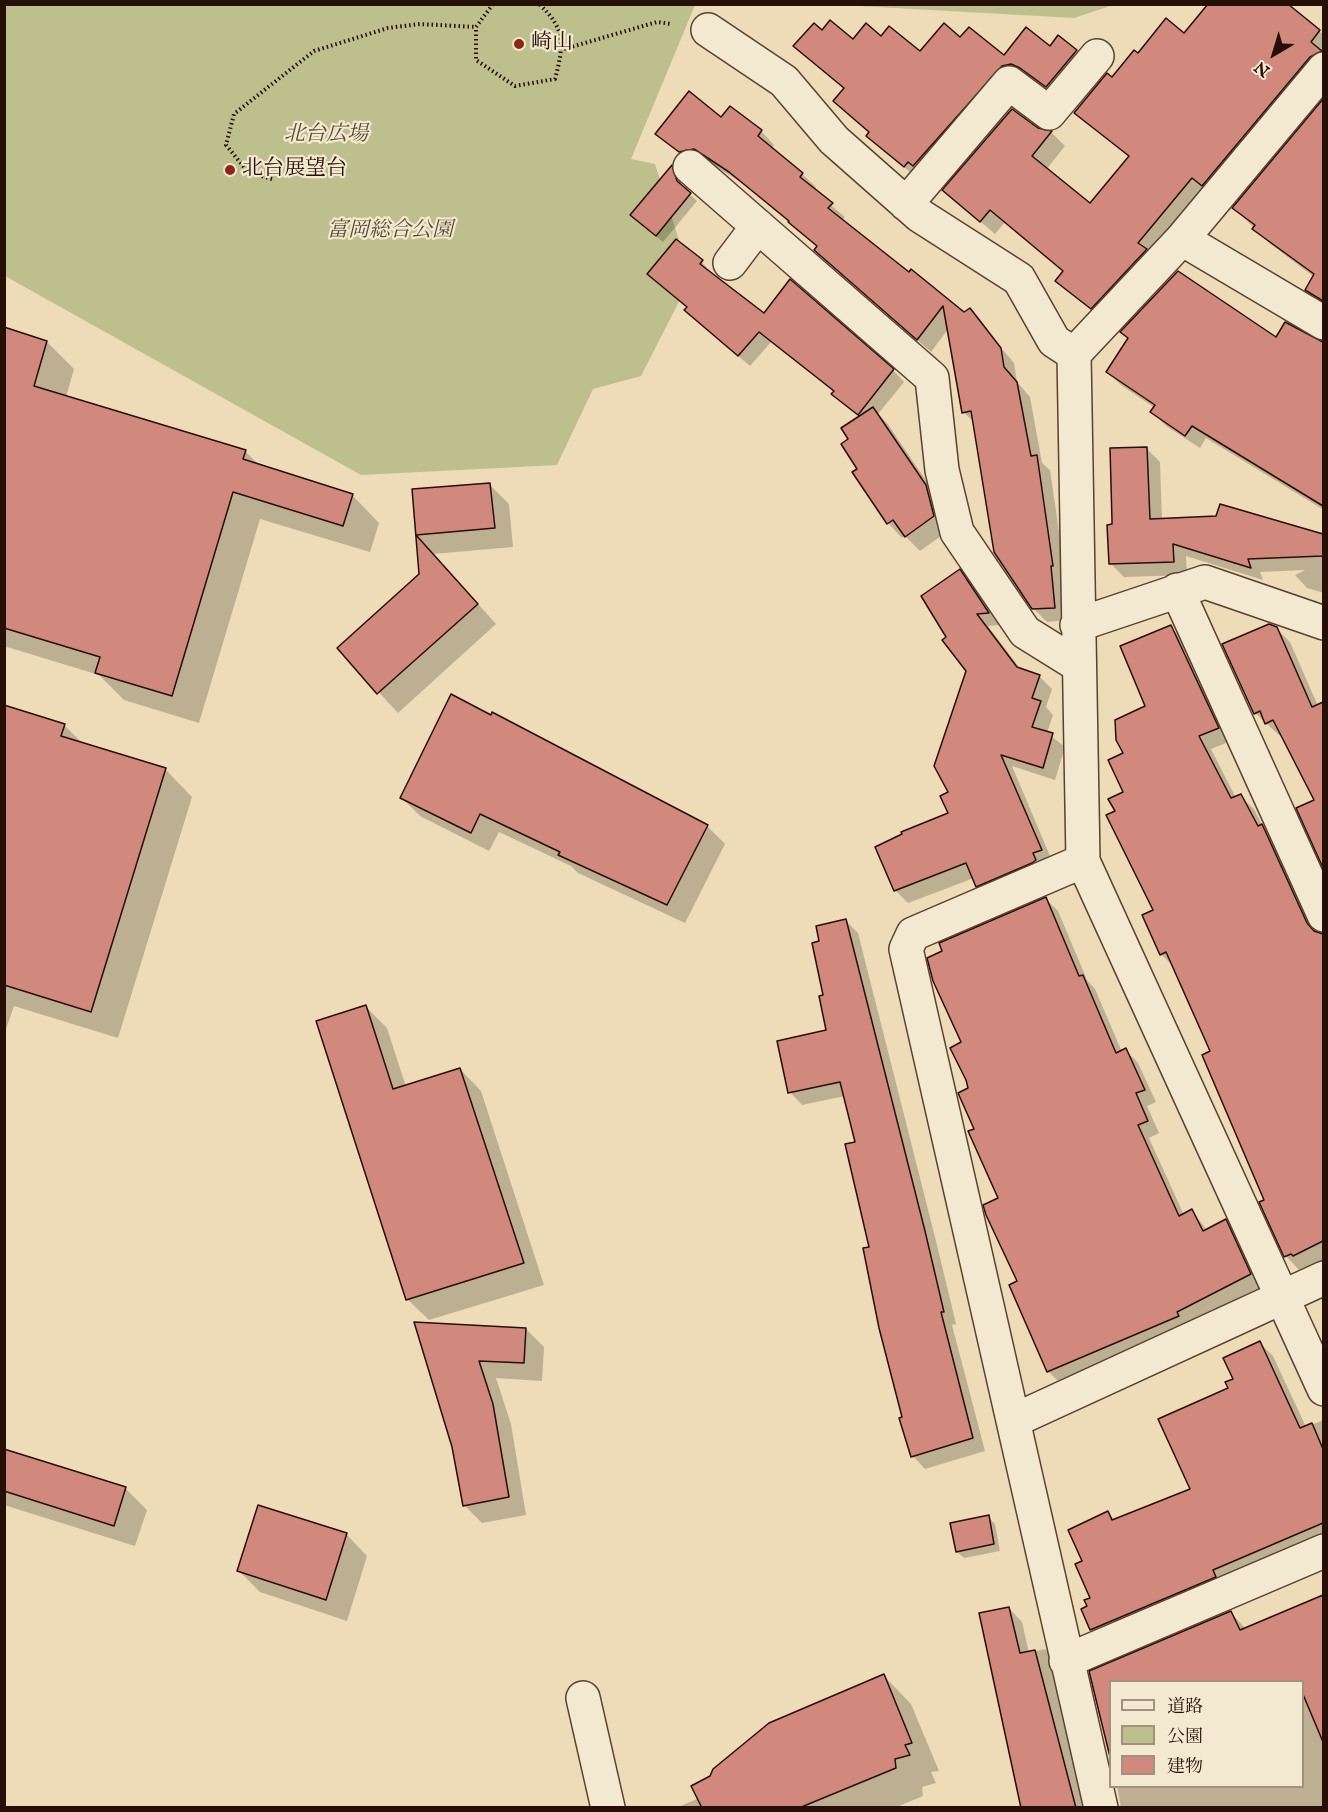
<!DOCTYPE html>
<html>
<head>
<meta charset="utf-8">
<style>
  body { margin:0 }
  #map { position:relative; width:1328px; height:1812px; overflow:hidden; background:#eddcb7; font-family:"IM FELL English","Noto Serif JP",serif }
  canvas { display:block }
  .frame { position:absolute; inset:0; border:6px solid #260f06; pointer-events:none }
  .legend { position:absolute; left:1109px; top:1680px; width:195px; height:108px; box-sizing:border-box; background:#f3e8d0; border:2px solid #a1917f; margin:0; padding:8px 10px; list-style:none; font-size:18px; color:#260f06 }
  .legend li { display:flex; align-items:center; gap:12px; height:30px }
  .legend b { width:30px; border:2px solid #a1917f }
  .north { position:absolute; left:1244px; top:24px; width:60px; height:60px; -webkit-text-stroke:4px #f3e8d0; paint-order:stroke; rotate:218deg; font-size:16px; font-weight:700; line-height:24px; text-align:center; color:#260f06 }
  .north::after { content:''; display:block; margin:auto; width:21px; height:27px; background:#260f06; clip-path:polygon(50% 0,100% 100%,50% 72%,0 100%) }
</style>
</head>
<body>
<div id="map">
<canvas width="1328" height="1812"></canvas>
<div class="frame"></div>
<ul class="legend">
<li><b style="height:8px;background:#f3e8d0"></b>道路</li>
<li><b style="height:16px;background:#bdbf8c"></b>公園</li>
<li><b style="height:16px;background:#d1887d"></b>建物</li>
</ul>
<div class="north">N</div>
</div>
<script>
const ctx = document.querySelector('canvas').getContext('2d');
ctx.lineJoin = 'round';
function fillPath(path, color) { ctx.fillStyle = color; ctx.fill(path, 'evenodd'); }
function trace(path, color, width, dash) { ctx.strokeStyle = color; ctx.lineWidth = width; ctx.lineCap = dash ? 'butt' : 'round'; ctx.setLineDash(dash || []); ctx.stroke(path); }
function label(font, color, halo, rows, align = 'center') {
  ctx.font = font + ' "IM FELL English","Noto Serif JP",serif'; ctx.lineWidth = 4.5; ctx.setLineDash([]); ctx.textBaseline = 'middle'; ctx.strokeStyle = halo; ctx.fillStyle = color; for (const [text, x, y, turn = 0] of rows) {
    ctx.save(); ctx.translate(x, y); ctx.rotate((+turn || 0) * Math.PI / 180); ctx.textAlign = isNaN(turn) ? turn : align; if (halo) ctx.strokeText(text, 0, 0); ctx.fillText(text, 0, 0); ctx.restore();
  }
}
fillPath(new Path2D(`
  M5,5H695L631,159L655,164L691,278L641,376L593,389L557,465L361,475L5,276Z
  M841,5H1113L1074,18Z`), '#bdbf8c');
fillPath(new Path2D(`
  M1285,5L1324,35V70L1105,321L1057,281L1064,272L1005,222L995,234L944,190L1038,130L1051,132L1065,146L1046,170L1090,205L1129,157L1076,113L1138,55L1184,36Z
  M822,32L854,41L881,38L920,54L960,39L1004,58L1051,48L1059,37L1090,65L1060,100L1027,78L918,179L868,136L870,133L845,90L795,46Z
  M1324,101V305L1306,289L1314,277L1268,242L1234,208Z
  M722,119L761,131L774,145L771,149L802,174L816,187L813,190L845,217L841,221L964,314L969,310L1014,363L1017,382L1030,397L1042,463L1050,470L1066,579L1068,620L1047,622L1033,608L974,422L963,412L948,329L931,352L829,263L816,250L818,247L745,185L707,161L694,165L657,134Z
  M672,167L678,174L683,188L697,201L663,242L639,222Z
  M676,241L702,262L712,274L764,315L893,370L904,382L878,414L887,423L940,501L948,531L920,551L905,536L902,538L888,523L859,469L850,439L860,417L844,405L834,392L771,342L750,366L697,321L686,310L688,308L649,274Z
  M1286,324L1324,343V510L1206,438L1200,448L1166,426L1152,412L1155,408L1121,385L1108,372L1276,339Z
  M4,329L47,342L74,369L66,397L245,451L259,465L352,495L379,523L370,552L260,519L199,723L124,700L99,675L4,646Z
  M1146,448L1160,462L1162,520L1218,517L1221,506L1324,536V593L1307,588L1295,575L1305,570L1260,572L1263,580L1186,556L1187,575L1124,577L1110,563L1113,526Z
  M490,485L509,504L513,547L433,554L496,624L398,713L339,649L421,575L413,491Z
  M960,571L972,584L1000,625L988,626L1021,670L1039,676L1052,689L1046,707L1053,715L1047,733L1065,747L1055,780L1012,766L1053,863L990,899L977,886L974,878L908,903L895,890L950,814V793L967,671L948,638L939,583Z
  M1170,627L1184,640L1231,741L1211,749L1236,798L1240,796L1254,809L1263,827L1275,839L1321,939L1315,953L1324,971V1272L1305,1267L1299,1270L1286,1256L1261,1203L1266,1201L1212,1052L1174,967L1161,954L1155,911L1117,812L1125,792V754L1147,707Z
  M1276,628L1290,642L1318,706L1324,703V866L1298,809L1314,801L1282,735L1280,736L1255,713Z
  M4,707L64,725L83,744L165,769L192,797L118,1038L14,1006L4,1035Z
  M401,797L707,826L725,844L685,923L578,873L571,866L499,832L489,851L420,816Z
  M1046,899L1058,911L1087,980L1095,989L1122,1052L1126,1050L1138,1063L1156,1102L1147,1106L1159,1133L1149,1138L1184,1215L1192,1211L1207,1230L1226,1221L1238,1233L1262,1287L1189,1325L1061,1384L1048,1371L1019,1282L1000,1199L976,1130L963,1043Z
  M846,921L858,933L937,1245L956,1324L952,1325L985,1451L925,1469L913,1456L904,1418L871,1248L857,1144L845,1096L802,1105L790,1092L828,1031L821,942Z
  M366,1007L387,1028L406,1087L460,1069L481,1091L544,1285L429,1320L407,1299Z
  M416,1323L526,1329L544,1347L542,1381L496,1378L511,1424L526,1515L482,1523L464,1505L453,1447Z
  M1260,1343L1273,1356L1306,1427L1324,1420V1547L1105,1643L1091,1630L1083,1610L1089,1607L1092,1599L1084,1562L1108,1513L1115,1520L1192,1490L1230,1389Z
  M4,1450L125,1488L147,1510L135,1546L4,1505Z
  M988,1517L995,1524L1000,1551L964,1558L957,1552Z
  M346,1534L367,1556L347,1621L260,1592L239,1571Z
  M1324,1597V1808H1121L1117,1786H1302V1682H1110V1758L1091,1672L1231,1613L1246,1629Z
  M1009,1608L1022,1622L1029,1653L1045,1649L1058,1663L1091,1808H1022Z
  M884,1676L911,1704L939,1771L931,1772L936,1783L922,1787L923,1796L894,1808H676L699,1798Z`), '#0003');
const building = new Path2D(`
  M1208,4H1288L1320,30L1311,42L1322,51L1310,57L1202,186L1192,178L1138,243L1147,249L1091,309L1055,281L1063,271L990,210L980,222L942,190L1012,109L1038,128L1052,131L1032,156L1090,203L1129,156L1074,113L1107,73L1112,77L1134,50L1138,53L1166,18L1184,33Z
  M830,20L853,39L866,23L881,36L889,26L920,51L944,23L960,37L969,27L1004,55L1026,27L1050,46L1058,35L1077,50L1046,87L1020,68L1011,64L1002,66L913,166L908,162L904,167L866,136L869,132L833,101L844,88L793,46L814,23L822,30Z
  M689,91L721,117L730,106L762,130L758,136L803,173L800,177L833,203L828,208L909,272L911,269L964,312L970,308L1001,348L1004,367L1017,382L1031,456L1037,455L1053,566H1051L1055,608L1032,609L994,552L971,411L962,413L943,306L917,340L814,250L817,246L788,222L789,221L729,172L694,149L679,152L655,134Z
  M1323,99V301L1305,290L1314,274L1252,229L1255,225L1232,208Z
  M672,165L677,181L691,193L656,236L630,215Z
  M676,239L703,260L700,264L764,313L790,279L894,369L858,415L831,394L834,391L759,332L738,356L684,310L687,307L647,274Z
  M1178,271L1276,337L1285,322L1323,342V506L1192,426L1185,436L1150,412L1155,405L1106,372L1128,338L1120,332Z
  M4,327L47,341L34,386L246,450L243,459L353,494L343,526L233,492L172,696L95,673L100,657L4,628Z
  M873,407L926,485L934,516L905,537L893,520L887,524L852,472L857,469L841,444L848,439L841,428Z
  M1147,447L1150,519L1216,516L1220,504L1323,534V556L1248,559L1251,568L1173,544L1174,562L1109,564L1107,525L1112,524V521L1110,448Z
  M490,483L495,528L416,535L478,604L377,694L337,648L419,574L412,489Z
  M960,569L989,613L977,614L1017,667L1040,675L1032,698L1041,701L1032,727L1053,733L1043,768L1001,755L1042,850L1033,853L1036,860L1032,863L976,887L966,863L894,891L875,847L902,834L901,832L948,813L940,796L948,792L934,766L966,671L942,640L946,637L921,596Z
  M1269,624L1277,627L1312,707L1323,702V868L1296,808L1314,800L1273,720L1265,724L1260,711L1254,714L1222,644Z
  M1171,625L1219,728L1199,736L1231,798L1241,794L1258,826L1262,824L1307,923L1314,931L1323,934V1241L1293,1256L1291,1254L1284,1257L1259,1202L1264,1200L1202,1055L1210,1051L1166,952L1160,955L1142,915L1153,910L1106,815L1115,811L1108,799L1123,792L1108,760L1123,753L1116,740L1115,720L1145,706L1120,646Z
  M451,694L491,715L492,712L708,825L667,905L558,855L560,852L480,814L471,833L400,798Z
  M4,705L65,724L61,736L166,768L91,1012L4,985Z
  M1046,897L1079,976L1083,975L1116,1053L1126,1048L1145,1090L1136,1093L1148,1121L1138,1125L1179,1216L1192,1209L1203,1231L1226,1219L1251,1274L1177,1312L1179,1316L1047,1372L1009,1285L1017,1281L986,1215L983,1205L998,1198L968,1131L974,1129L958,1093L968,1088L966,1080L950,1048L961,1042L933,981L927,958L942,951L939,943Z
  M846,919L925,1231L944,1312H941L973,1438L911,1457L899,1418L902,1417L879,1328L863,1248L869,1247L845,1144L855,1142L840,1082L788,1093L777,1041L826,1030L819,996L823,995L812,943L819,941L816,926Z
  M366,1005L393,1089L460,1068L524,1263L406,1300L316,1021Z
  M414,1322L526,1328L524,1363L479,1361L493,1404L509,1497L463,1506L452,1447Z
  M1260,1341L1300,1428L1312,1423L1323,1449V1523L1213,1570L1216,1577L1090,1630L1081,1609L1087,1606L1084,1600L1090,1598L1075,1564L1082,1561L1068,1530L1108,1511L1112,1520L1190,1489L1158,1419L1228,1388L1225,1382L1233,1379L1223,1358Z
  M4,1449L126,1487L114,1526L4,1491Z
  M258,1505L347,1533L326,1600L237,1571Z
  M989,1515L994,1544L956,1552L950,1523Z
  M1323,1595V1742L1302,1692V1682H1110V1757L1089,1671L1231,1611L1240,1630Z
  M1009,1607L1020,1653L1035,1650L1076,1808H1021L979,1613Z
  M884,1674L912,1743L905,1745L910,1755L895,1759L896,1768L799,1808H702L691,1786L710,1776L713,1769L769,1723Z`);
fillPath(building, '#d1887d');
trace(building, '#260f06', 1.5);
const minor = new Path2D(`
  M708,30L784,81L834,140L919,215L1019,279L1054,341L1074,354
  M1324,69L1182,239L1074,354L1083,861L1324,1389
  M690,167L932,378L942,470L957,532L1025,632L1078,665
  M906,204L1009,83L1049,113L1097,56
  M1182,239L1324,323
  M730,263L758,226
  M1177,590L1324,915
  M1077,625L1205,582L1324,623
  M1083,861L913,934L906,949L1101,1808
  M1015,1420L1324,1278
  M1066,1661L1324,1551
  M583,1698L608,1808`);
trace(minor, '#584232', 36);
trace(new Path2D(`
  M493,4L476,27V60L515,86L555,79C564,45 566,29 539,4
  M564,49L657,22L672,24
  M272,179L248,172L226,145L234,114L314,51L388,28L420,24L476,27`), '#260f06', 4, [1.5, 3]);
trace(minor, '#f3e8d0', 33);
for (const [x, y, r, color] of [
  [519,44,6,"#8f2418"],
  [230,170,6,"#8f2418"]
]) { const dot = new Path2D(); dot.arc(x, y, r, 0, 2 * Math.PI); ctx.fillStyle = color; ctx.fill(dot); trace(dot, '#f3e8d0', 2); }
label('21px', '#260f06', '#f3e8d0', [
  ["崎山",531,44],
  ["北台展望台",242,170]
], 'left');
label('italic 21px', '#5b4d35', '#f3e8d0', [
  ["北台広場",326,136],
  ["富岡総合公園",390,232]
]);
</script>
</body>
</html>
